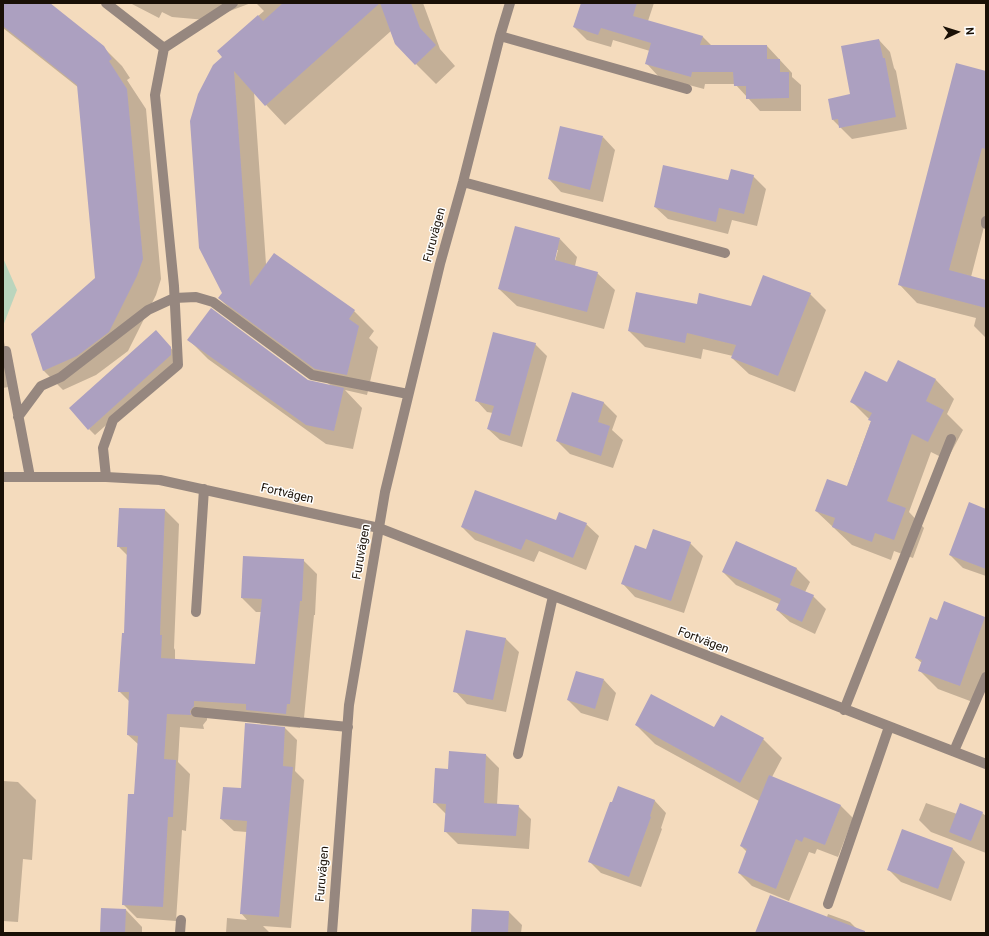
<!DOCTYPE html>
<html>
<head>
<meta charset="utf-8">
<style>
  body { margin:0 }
  #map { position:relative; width:989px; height:936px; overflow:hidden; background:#f4dbbd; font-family:Roboto,sans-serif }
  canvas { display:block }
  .frame { position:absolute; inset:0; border:4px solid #191006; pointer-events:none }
  .north { position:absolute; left:937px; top:12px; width:40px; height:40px; -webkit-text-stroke:3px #fff; paint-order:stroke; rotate:86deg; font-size:11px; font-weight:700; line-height:16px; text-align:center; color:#191006 }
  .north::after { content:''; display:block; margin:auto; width:14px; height:18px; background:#191006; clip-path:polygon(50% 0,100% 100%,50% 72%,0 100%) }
</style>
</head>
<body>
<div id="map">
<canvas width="989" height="936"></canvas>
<div class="frame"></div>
<div class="north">N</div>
</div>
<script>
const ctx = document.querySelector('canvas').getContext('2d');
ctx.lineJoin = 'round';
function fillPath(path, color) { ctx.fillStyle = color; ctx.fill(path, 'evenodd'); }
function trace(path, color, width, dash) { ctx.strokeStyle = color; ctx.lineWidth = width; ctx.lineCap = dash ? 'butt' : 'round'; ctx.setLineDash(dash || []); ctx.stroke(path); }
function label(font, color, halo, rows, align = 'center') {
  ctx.font = font + ' Roboto,sans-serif'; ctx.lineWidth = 3; ctx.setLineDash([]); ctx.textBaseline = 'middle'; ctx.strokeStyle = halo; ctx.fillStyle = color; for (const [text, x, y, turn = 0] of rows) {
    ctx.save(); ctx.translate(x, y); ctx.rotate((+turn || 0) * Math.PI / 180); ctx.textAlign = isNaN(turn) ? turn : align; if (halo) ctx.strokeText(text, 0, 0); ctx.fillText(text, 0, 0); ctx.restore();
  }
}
fillPath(new Path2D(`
  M3,258L17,290L3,326Z`), '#bad5bd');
fillPath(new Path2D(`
  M3,3H48L103,47L122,66L130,78L127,80L146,109L161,279L156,295L128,351L96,375L63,390L44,371L32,334L96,279L79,88L3,28Z
  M130,3H251L206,20L172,17L162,12L159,18Z
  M256,3H423L440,49L455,66L436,84L395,43L391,31L285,125L254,92L266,264L354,311L374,331L369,338L378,347L367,395L345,390L362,408L353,449L326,444L208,359L189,340L308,381L333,387L239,318L219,298L223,293V57L218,51L264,11Z
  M582,3H654L648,21L703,37L712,46H767L792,73V77L801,85V111H760L735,84H705L704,89L659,77L647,64L650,51L613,40L611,47L587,40L574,27Z
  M879,40L890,52L894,68L896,71L907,129L852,139L833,120L851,95Z
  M986,72V219L971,277L986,281V338L974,326L976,318L917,303L899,284Z
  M603,137L615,150L603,202L561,192L549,179Z
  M753,176L766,189L757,226L732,220L728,234L668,219L655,207L729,182Z
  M560,239L577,257L575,266L597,273L615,290L604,329L517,306L499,289ZM556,250H558L554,265Z
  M810,294L826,310L795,392L749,374L732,358L733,356L703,349L701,359L645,347L629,331L697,306L752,307Z
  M3,337L13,386L3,388Z
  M162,338L176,354L177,362L95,435L89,429Z
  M535,344L547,356L522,447L500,440L488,429L493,413L487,412L476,400Z
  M936,380L954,399L947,414L963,430L947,460L931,452L909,512L924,528L913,558L894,551L891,560L852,545L816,511L847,487L871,421L851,401L888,383Z
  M573,393L604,403L617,416L612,430L623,440L613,468L570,454L557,441Z
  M120,509L165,510L179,524L174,648L175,650V660L256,665L262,612H256L242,598L303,560L317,574L315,615H314L304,718L300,717V728L261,724L254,717L207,714V720L203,725L204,729L180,727L178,762L190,774L186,831L182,830L176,921L137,918L123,904L135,795L138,744L128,735L130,702L119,691L125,634L128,556L118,546Z
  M986,510V576L963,568L950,555Z
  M556,522L586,524L599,536L586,570L539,551L534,562L475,540L462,527Z
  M737,542L797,569L810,582L805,592L813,596L826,609L815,634L790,622L777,610L779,604L736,585L723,572Z
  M690,543L703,556L684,613L635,597L623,584L647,550Z
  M985,617L986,619V684L978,704L938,689L919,670L922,663L916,658L938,621Z
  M467,631L506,639L519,652L506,712L467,704L455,691Z
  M604,680L616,693L608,721L581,713L568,700Z
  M246,724L285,728L297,740L295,771L304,780L291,928L263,926L270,933H226L227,918L247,920L241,913L247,832L234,831L221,819L242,790Z
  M636,725L714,729L763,739L782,758L772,777L841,806L853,818L838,857L817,849L815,854L809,852L789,901L752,886L739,873L747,852L741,846L759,801L655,744Z
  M450,752L486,755L499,768L497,805L518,806L531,819L529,849L458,844L445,831L446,814L434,802L449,770Z
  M3,781L18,782L36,800L32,860L23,859L18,922L3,921Z
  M618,788L655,801L666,813L661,828L662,829L641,887L601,873L589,861Z
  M926,803L957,814L982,813L986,816V853L931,832L919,820Z
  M953,849L965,862L951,901L901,882L888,869Z
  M126,910L142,927V933H101Z
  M509,912L522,925L521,933H472Z
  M828,914L850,922L861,933H756L827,917Z`), '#0003');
fillPath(new Path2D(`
  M3,3H50L104,46L112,59L109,61L127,89L143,259L137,276L109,332L77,356L43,371L31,334L95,278L77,85L3,26Z
  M283,3H380L265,106L234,71L250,286L274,253L355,310L349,319L359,326L347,375L315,369L218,298L222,293L199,248L190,121L198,94L213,65L222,57L217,51L258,15L263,21Z
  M380,3H411L420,28L436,45L415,65L395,44Z
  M581,3H637L633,16L703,36L700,45H767V59H780V72H789V98L746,99V86H734L733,72H692L691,77L645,64L651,43L601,28L598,35L573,27Z
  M879,39L883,58H885L896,117L839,128L838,119L832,120L828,99L850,94L841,46Z
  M956,63L986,71V149L982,148L949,270L986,280V308L898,285Z
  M560,126L603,136L590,190L548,179Z
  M663,165L728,180L731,169L754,175L744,214L719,208L716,222L654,207Z
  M515,226L560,238L555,260L598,272L587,312L498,289Z
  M763,275L811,293L778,376L731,358L736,345L687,333L685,343L628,331L636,292L697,304L699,293L751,306Z
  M211,308L308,380L344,388L334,431L306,425L187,340Z
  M156,330L171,347V355L88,430L69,408Z
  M493,332L536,343L510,436L487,429L494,406L475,401Z
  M898,360L936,379L926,401L944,410L928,442L912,434L887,501L906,508L894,540L875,533L872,542L832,527L835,518L815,511L827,479L847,486L871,421L868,420L872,413L850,402L865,371L887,382Z
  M572,392L604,402L598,422L610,426L601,456L556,441Z
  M475,490L556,520L559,512L587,523L573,558L526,539L521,550L461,527Z
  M969,502L986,509V569L949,555Z
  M119,508L165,509L160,635H162L161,658L255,664L262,599L241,598L243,556L304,559L302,601H300L290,704H287L286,714L246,710V704L194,701V706L190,711L191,715L167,714L164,759L176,760L173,817H168L163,907L122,905L128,794H134L138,736L127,735L129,692H118L122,633H124L127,547H117Z
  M653,529L691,542L671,601L621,584L635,545L646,549Z
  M736,541L797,568L790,585L814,595L802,622L776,610L781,599L722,572Z
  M944,601L985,617L960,686L918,671L922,660L915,658L930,617L937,620Z
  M466,630L506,638L493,700L453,692Z
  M576,671L604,679L595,709L567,700Z
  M651,694L714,727L721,715L764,738L740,783L635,725Z
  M245,723L285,727L283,766L293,767L279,917L240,914L247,821L220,819L223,787L241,788Z
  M449,751L486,754L484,803L519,805L516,836L444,832L446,804L433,803L435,768L448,769Z
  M769,775L841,805L825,845L804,837L802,842L796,839L776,889L738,873L747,849L740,846Z
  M618,786L655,800L650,816L651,817L629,877L588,862L610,802H612Z
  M960,803L983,812L971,841L949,832Z
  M902,829L953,848L938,889L887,870Z
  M770,895L865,931V933H755Z
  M101,908L126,909L125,933H100Z
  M472,909L509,911L508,933H471Z`), '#aca0c0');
trace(new Path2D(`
  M106,3L164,48L233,3
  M500,36L687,89
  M463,182L725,253
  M986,221V224
  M6,351L30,477
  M18,417L41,386L61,377L148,310L174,298L196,297L213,302L312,375L408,394
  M3,477H106L160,480L379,528L986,764
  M106,477L103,448L113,420L178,365L174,286L155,95L164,48
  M196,612L204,489
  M844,710L951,439
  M196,712L348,727
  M954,751L986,677
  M518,754L553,596
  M828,904L889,727
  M180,933L181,920
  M332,933L349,705L385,492L440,264L463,182L500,36L510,3`), '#96877f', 10);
label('12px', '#191006', '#fff', [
  ["Furuvägen",435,235,-75],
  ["Fortvägen",287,494,13],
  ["Furuvägen",362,552,-80],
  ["Fortvägen",703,641,21],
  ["Furuvägen",323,874,-85]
]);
</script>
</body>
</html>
